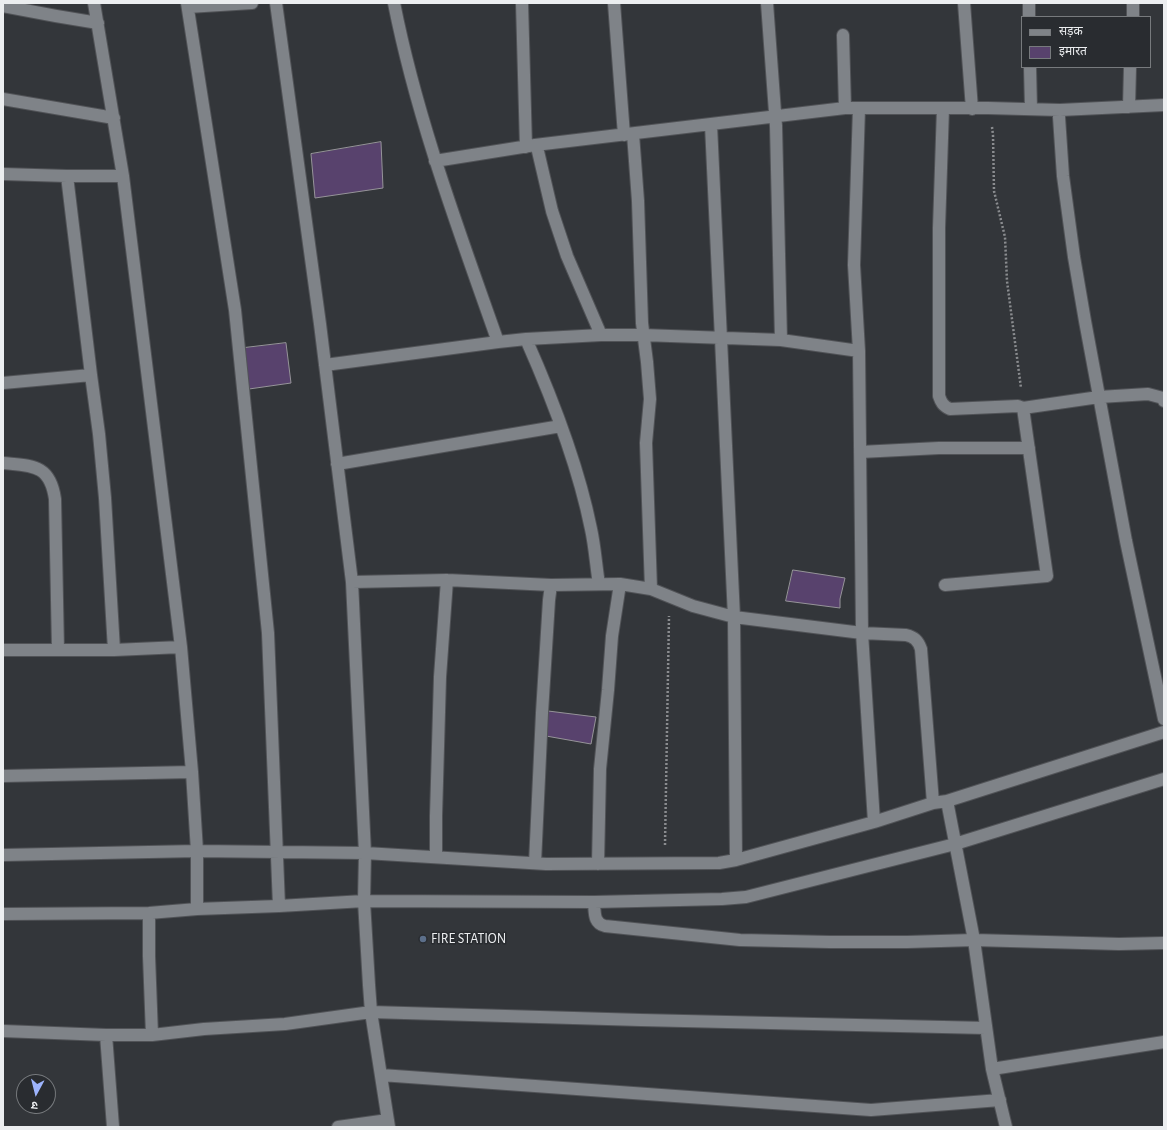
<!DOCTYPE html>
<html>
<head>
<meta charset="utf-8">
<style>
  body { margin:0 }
  #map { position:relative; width:1167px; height:1130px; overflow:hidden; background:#33363a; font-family:"Alegreya Sans","Noto Sans Devanagari",sans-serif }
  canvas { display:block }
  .frame { position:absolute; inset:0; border:4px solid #eceef0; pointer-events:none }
  .legend { position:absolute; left:1021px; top:16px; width:130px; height:52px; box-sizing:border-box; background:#292c30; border:1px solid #777a7d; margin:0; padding:5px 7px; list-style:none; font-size:12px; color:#eceef0 }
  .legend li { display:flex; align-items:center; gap:8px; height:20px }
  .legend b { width:20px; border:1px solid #777a7d }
  .north { position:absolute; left:16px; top:1074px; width:40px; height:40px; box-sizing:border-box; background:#292c30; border:1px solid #777a7d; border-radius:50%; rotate:187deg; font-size:11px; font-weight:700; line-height:16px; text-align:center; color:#eceef0 }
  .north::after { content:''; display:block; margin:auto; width:14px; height:18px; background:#9db4fd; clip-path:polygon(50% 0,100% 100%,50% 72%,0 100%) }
</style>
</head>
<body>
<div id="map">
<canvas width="1167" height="1130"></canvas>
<div class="frame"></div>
<ul class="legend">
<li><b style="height:5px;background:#7f8388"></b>सड़क</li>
<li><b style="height:11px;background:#58426d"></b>इमारत</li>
</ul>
<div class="north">उ</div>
</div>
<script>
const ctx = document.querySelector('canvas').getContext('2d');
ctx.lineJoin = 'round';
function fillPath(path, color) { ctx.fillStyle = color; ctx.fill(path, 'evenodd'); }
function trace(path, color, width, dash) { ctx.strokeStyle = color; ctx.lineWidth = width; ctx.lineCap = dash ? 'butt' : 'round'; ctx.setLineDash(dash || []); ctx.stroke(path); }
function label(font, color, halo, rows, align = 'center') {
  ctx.font = font + ' "Alegreya Sans",sans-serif'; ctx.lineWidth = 3; ctx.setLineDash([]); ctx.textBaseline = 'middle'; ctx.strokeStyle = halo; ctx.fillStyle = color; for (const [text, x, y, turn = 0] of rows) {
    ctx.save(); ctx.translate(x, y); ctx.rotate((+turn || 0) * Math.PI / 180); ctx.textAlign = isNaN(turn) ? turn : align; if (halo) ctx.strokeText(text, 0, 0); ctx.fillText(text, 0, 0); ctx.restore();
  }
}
const building = new Path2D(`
  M381,142L383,188L315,198L311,154Z
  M286,343L291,383L249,389L244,348Z
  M793,570L845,578L840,599V608L786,601Z
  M548,711L596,717L591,744L546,736Z`);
fillPath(building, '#58426d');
trace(building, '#969499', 1);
const minor = new Path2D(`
  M94,3L123,176L181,647L192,772L197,851V909
  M187,3L235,310L268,633L279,906
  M276,3L320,324L352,582L365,853L364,901L369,985L371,1012L389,1127
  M394,3C417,119 459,231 498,342
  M522,3L526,147
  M614,3L624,135
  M767,3L776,126L781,340
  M964,3L972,109
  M1029,3V17
  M3,6L56,16L98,23
  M188,7L252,3
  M1133,17V3
  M843,35L845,108
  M1030,67L1031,109
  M3,99L114,118
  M1129,107L1130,67
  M859,108L854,265L859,351L862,633L874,822
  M943,108L939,228V396C941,402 943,406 950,409L1018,406L1023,408L1047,576L945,585
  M1060,110L1059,117L1063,176L1074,257L1085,321L1126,541L1164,719
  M711,125L734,617L736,860
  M633,134L638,201L642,323L647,362L650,399L646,443L651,589
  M535,145L537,147L552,211L567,256L601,335
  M435,161L535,145L845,108H988L1060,110L1164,105
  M3,174L67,176H123
  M67,176L91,375L99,434L105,498L114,650
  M526,339C553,400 578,464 591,529C595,547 596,566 599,584
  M325,365L498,342L526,339L601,335H643L781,340L859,351
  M3,383L91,375
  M1023,408L1099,397L1148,394L1163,398L1164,401
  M860,452L939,448H1029
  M3,463C32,466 50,464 55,499L58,650
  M337,464L561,426
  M352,582L447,580L551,585L620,584L651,589L693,606L734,617L862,633L906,635C914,637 918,640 921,649L933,803
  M3,650H114L181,647
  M3,776L192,772
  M947,801L974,940L992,1069L1006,1127
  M3,855L197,851L365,853L546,864L719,863L736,860L874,822L933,803L947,801L1164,732
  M436,857V816L440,677L447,580
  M535,863L542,713L549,600L551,585
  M598,864L600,769L608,690L612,636L620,584
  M594,902C595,912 593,923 605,926L740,940L830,942H907L974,940L1119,944L1164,943
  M149,913V956L152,1035
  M3,914L149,913L197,909L279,906L364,901L594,902L722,899L746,897L955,844L1164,779
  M3,1031L106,1035H152L204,1029L285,1024L371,1012L641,1020L986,1028
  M106,1035L113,1127
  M992,1069L1164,1042
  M381,1075L871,1110L1000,1100
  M338,1127L388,1120`);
trace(minor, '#515357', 14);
trace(new Path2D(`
  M992,127L993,135L994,191L1005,237L1007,281L1021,388
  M665,845L669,616`), '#8a8c8f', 2.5, [2, 2]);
trace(minor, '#7f8388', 12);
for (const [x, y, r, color] of [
  [423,939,4,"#5c6f8a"]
]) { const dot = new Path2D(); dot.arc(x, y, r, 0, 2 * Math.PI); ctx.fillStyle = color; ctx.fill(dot); trace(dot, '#292c30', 1.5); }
label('14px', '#eceef0', '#292c30', [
  ["FIRE STATION",431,939]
], 'left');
</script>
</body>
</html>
